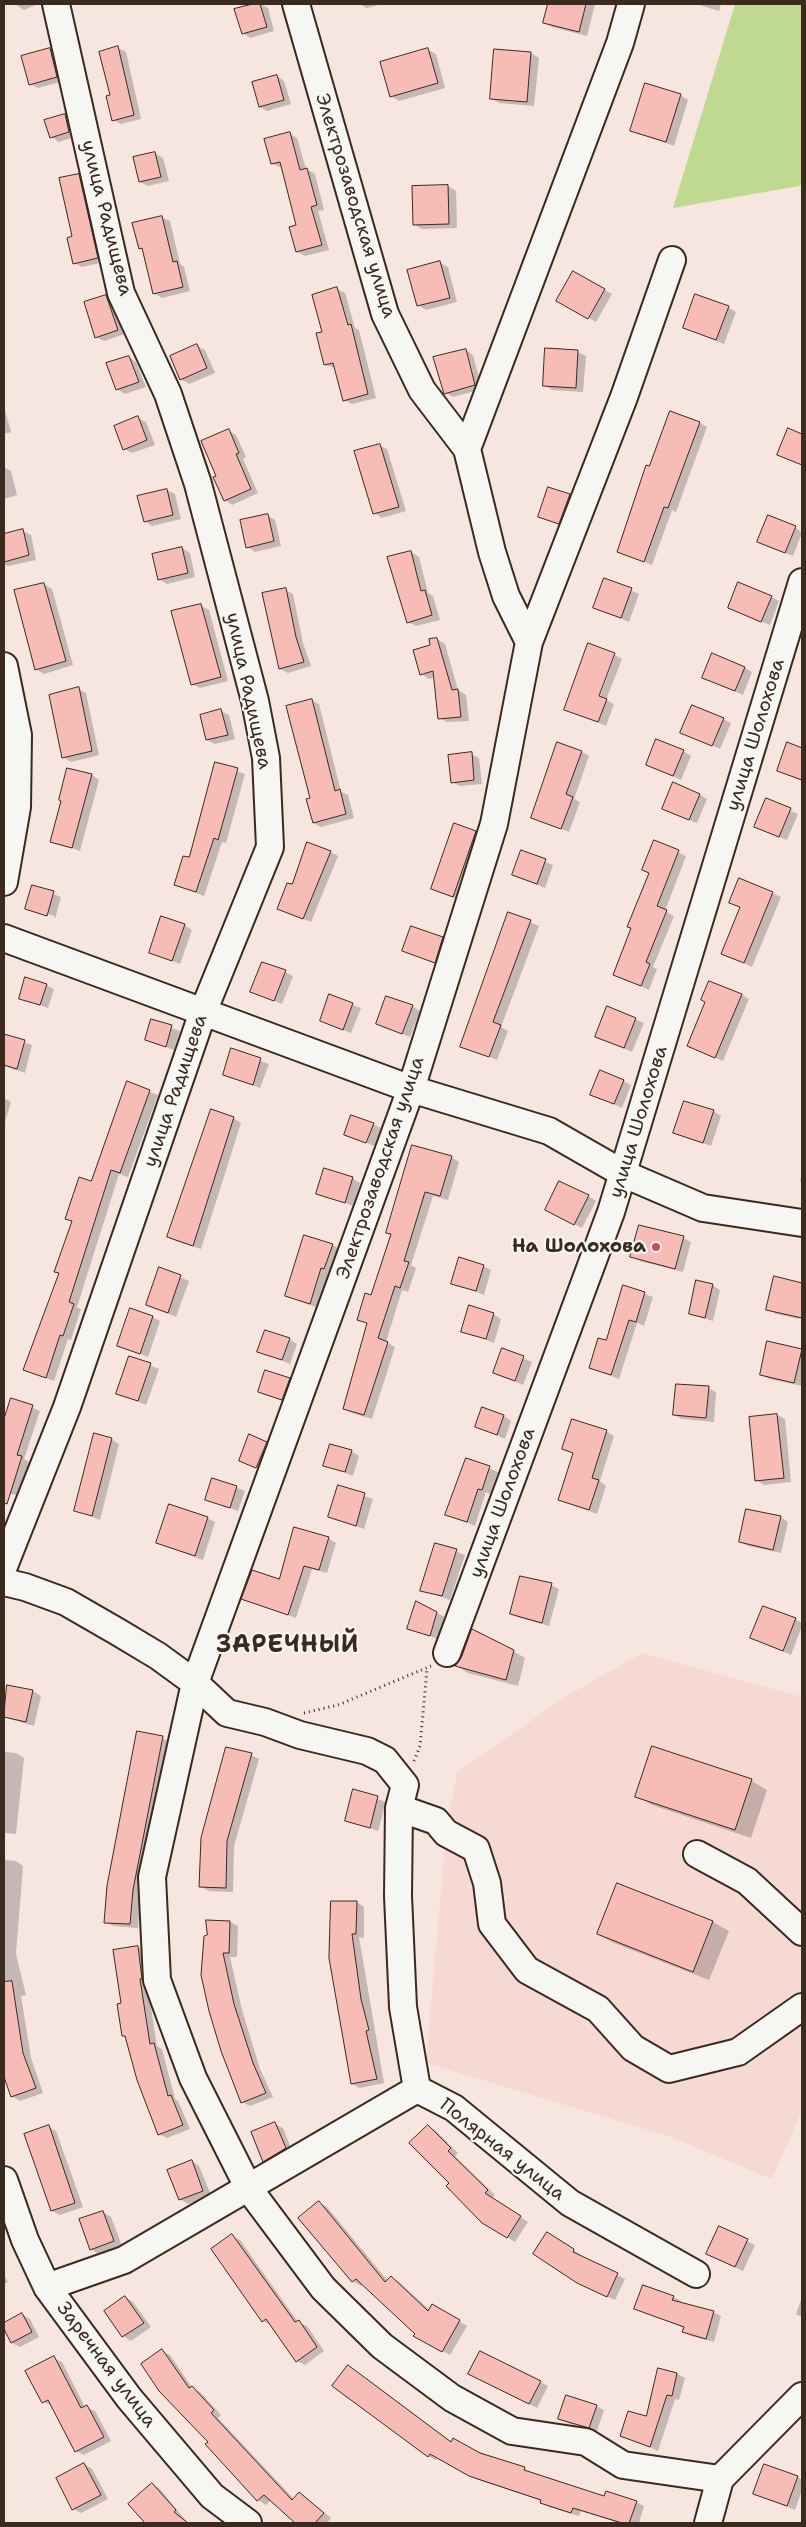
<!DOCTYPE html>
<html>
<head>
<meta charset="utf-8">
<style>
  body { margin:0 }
  #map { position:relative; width:806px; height:2527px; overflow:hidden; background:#f7e5e0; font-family:"Shantell Sans",sans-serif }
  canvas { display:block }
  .frame { position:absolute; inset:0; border:5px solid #3b2a1e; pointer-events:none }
</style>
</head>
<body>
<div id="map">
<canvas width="806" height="2527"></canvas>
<div class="frame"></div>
</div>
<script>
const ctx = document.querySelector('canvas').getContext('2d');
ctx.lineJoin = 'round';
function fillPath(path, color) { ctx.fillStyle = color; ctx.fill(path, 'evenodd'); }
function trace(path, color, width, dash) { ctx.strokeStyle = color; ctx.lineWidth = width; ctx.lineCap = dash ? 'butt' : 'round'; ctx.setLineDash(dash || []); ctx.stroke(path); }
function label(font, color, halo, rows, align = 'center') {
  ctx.font = font + ' "Shantell Sans",sans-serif'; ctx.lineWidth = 4.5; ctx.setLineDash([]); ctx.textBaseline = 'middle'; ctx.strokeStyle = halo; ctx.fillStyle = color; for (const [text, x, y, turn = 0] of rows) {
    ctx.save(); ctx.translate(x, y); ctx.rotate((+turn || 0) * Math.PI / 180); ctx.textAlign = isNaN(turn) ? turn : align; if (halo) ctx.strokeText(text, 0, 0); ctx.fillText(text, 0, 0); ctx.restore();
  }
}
fillPath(new Path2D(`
  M642,1653L802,1697V2110L772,2179L668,2136L426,2063L446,1833L457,1772L568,1695Z`), '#f7d9d4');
fillPath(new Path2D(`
  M735,4H802V183L799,186L673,208Z`), '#bfd990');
fillPath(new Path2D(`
  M15,4H38L24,10Z
  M261,4L268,8L274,31L250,38L243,33L236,10Z
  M359,4H382L367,8Z
  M549,4H595L587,36L552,27L545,23Z
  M696,4H721L719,11Z
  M118,48L126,52L141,119L121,124L113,120L111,96Z
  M50,49L58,54L64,81L38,88L30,84Z
  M428,50L436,54L445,88L399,101L391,96Z
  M531,53L539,58L534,106L499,103L491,98Z
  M277,76L284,81L291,104L267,111L260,107Z
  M680,95L688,100L674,146L632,131Z
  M65,115L73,119L77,136L59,142L51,137Z
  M290,134L297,138L306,169L315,174L324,210L318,211L329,250L305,256L298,252L297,226L282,168L273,164Z
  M155,153L163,158L169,181L148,186L140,182Z
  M79,175L86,180L105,262L82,267L74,263Z
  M448,186L456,191L457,228L422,229L414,224Z
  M162,217L170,221L180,264L184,267L190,291L162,298L154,293L144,250L140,248Z
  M440,263L448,267L457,302L426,310L418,305Z
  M573,273L612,294L596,322L558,300Z
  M337,289L345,293L355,328L359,330L376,398L352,404L344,400L336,368L325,365L324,333Z
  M106,296L114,300L125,334L104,341L96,337Z
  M728,307L736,312L724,344L684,327Z
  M197,346L205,350L215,373L189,384L181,379Z
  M466,350L473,355L482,389L453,397L445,393Z
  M578,352L586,356L583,392L552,390L544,385Z
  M129,357L136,362L146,387L125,394L117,389Z
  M4,407L11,432L4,434Z
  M138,418L146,422L155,445L132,453L124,449Z
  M700,423L707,427L676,512L672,510L652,565L619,551Z
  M228,431L236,435L246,457L243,459L258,493L232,505L225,500L218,476Z
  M379,445L387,449L406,511L382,518L374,513Z
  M4,467L11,471L17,495L4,499Z
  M549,488L578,499L567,528L540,517Z
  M167,490L175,494L181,519L152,526L145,521Z
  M267,515L275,520L281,546L255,552L248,547Z
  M795,527L802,533L793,556L766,546Z
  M23,531L31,535L36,560L8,566L4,564V535Z
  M182,548L190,553L195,577L167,584L159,579Z
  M411,552L419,557L428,593L433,596L440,620L416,626L408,622Z
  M604,580L639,594L629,622L594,608Z
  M44,584L52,589L73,665L44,674L36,669Z
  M285,590L293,594L303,643L311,666L288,673L280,669Z
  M771,597L779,601L770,625L729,608Z
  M201,606L209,610L228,681L200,688L192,684Z
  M437,639L445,644L458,690L466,695L469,721L447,722L439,718L435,677L429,679L422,674L431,646Z
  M615,655L622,659L606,700L614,704L606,726L565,709L598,702Z
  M745,668L752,672L743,695L704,678Z
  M79,689L86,693L99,755L71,762L63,757Z
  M311,700L319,704L341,792L348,795L354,818L321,827L314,823L311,798Z
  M221,711L229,715L235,739L215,744L207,740Z
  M723,719L731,723L720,749L682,732Z
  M4,741L8,758L4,759Z
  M787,744L802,749V781L778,770Z
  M683,751L691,756L681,780L647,765Z
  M582,752L589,756L574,799L580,802L569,832L532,817Z
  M471,754L479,758L482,784L460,786L452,782Z
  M216,764L245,774L226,843L222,842L204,896L175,885L190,859Z
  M68,769L92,775L99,780L80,851L51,841Z
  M700,795L707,799L697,823L671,813Z
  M766,800L798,814L787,840L763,831Z
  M475,833L483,837L461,901L432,888Z
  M655,842L686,856L665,911L674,916L653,967L657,969L649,990L614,974L633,928L650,873Z
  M330,852L338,856L311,922L278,909L292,886Z
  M522,852L553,865L545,888L513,875Z
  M740,880L781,897L752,967L723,954L741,908L731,902Z
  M32,886L61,897L55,919L54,916L33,910V912L26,909Z
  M508,913L539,926L501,1027L508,1031L497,1060L468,1048Z
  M184,925L192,930L180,964L150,952Z
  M442,939L450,943L443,967L403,950Z
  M285,972L293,976L282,1004L252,991Z
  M46,985L54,989L48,1008L21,998Z
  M742,995L749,999L723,1061L688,1046Z
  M330,996L361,1008L351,1033L321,1021Z
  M412,1006L420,1011L410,1037L377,1024Z
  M608,1008L644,1023L632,1052L604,1040Z
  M152,1021L180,1031L174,1050L147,1040Z
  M6,1036L32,1045L25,1073L4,1066Z
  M232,1050L269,1064L260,1088L224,1075Z
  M623,1081L631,1085L622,1108L592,1094Z
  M128,1083L158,1095L128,1177L119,1174L77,1307L81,1309L71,1340L68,1339L54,1381L25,1370L60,1274L55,1271L73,1222L67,1218L92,1182Z
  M4,1098L11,1102L5,1122L4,1121Z
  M713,1111L721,1116L711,1146L675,1133Z
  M233,1118L241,1123L201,1249L176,1241L168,1237Z
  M373,1124L381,1128L374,1146L346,1134Z
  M451,1157L459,1162L448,1200L433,1196L411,1265L416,1268L408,1292L402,1290L386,1342L395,1347L372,1419L352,1413L344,1408L368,1324L359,1319L372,1297L392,1235L387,1232Z
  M802,1172V1183L800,1181Z
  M352,1178L360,1183L353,1206L318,1193Z
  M588,1196L596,1201L582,1228L554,1214Z
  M683,1238L691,1242L683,1272L640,1261L632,1256Z
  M332,1245L340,1249L332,1273L329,1272L318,1308L286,1296Z
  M483,1266L491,1270L484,1295L453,1283Z
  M159,1269L189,1281L176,1317L147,1305Z
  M775,1278L802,1284V1307L799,1319L776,1314L768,1309Z
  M712,1285L720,1290L713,1321L690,1314Z
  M624,1287L653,1297L644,1326L637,1323L619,1379L590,1368L607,1342Z
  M493,1314L501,1319L494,1343L463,1331Z
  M152,1317L160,1321L148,1357L118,1345Z
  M289,1339L297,1344L290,1364L259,1351Z
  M503,1350L532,1362L523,1385L494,1373Z
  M802,1351V1386L769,1379L761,1374Z
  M129,1357L159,1369L146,1405L117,1393Z
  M289,1379L297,1384L290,1404L260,1392Z
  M708,1388L716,1392L714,1422L682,1419L674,1415Z
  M11,1399L40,1411L24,1459L29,1462L19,1496L4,1492V1422Z
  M777,1415L785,1419L791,1482L764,1485L757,1480Z
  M504,1416L511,1421L505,1439L476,1426Z
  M606,1431L614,1436L600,1481L606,1486L597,1514L560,1500L574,1454L564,1449Z
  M111,1439L119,1444L100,1520L76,1510Z
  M266,1443L274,1447L264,1471L240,1460Z
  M351,1451L359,1456L353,1476L325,1465Z
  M466,1459L498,1472L490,1494L486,1492L475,1526L447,1515Z
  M213,1479L245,1491L238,1511L207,1499Z
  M338,1487L373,1499L364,1529L329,1517Z
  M780,1517L788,1522L781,1553L748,1546L740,1542Z
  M207,1518L215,1522L203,1560L157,1543Z
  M328,1538L336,1543L327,1573L312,1569L296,1618L243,1599L280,1581Z
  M436,1544L465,1555L450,1600L422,1590Z
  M551,1585L559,1589L549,1626L520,1618L512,1614Z
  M437,1613L445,1617L438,1639L409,1628Z
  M795,1619L802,1623V1626L791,1655L752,1638Z
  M513,1651L525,1658L518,1686L468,1673L457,1666Z
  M8,1686L33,1691L41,1696L34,1726L4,1717Z
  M162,1738L170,1742L140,1895L138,1928L113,1926L105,1922Z
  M653,1748L752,1781L767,1790L751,1838L652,1805L637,1796Z
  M4,1752L16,1753L24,1758L16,1834L4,1833Z
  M251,1755L259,1759L234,1846L233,1892L209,1891L201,1887Z
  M354,1791L386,1802L378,1831L346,1820Z
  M4,1860L16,1861L23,1866L16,1954L26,1995L21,1996L31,2058L43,2093L20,2101L12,2096L4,2073Z
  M618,1885L713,1922L729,1931L709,1980L614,1943L598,1934Z
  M357,1902L364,1907V1938L359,1937L384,2083L360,2088L352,2084L330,1958Z
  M207,1921L230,1922L238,1926L237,1957H230L242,2010L260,2069L273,2097L250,2106L242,2102L208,1936Z
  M138,1947L146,1952L147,1983L157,2046L162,2049L175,2099L178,2101L190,2129L167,2138L159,2134L127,2038L123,2036L122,2004L114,1951Z
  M275,2124L283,2128L293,2153L272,2165L264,2161Z
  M428,2126L436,2131L458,2153L455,2156L495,2195L492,2198L528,2222L515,2242L483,2222L451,2183Z
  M48,2127L56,2131L83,2207L60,2215L52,2211Z
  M192,2161L199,2166L211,2195L188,2204L180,2199Z
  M319,2203L327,2207L388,2281L391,2277L399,2282L430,2310L432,2306L467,2326L450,2355L415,2336L416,2333L363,2284L361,2286L353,2281Z
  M103,2212L111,2217L122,2246L98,2254L91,2249Z
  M719,2228L755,2245L743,2271L715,2258Z
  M232,2236L240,2240L298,2322L307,2326L324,2351L305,2365L297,2361L271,2325L263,2321Z
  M555,2238L581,2255L580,2257L625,2279L615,2300L587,2287Z
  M4,2275L8,2282L4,2284Z
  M125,2297L133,2302L151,2327L131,2341L123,2336L105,2311Z
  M673,2297L681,2301V2303L713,2312L721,2316L714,2342L691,2336L684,2332L685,2328L636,2309Z
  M802,2297V2317L796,2314Z
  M22,2314L30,2319L39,2337L20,2347L12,2343L4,2324Z
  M162,2351L170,2355L193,2389L200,2392L221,2415L218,2418L294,2499L300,2493L307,2498L331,2518L327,2523H297L271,2500L266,2505L258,2500L210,2442Z
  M480,2352L548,2386L537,2408L477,2378Z
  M54,2358L62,2362L85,2407L95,2411L111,2441L84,2455L76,2451L53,2406L43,2402Z
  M349,2366L452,2442L524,2468L531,2474L605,2497L636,2502L644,2506L639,2523H619L581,2511L579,2516L549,2507L542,2501L478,2480L438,2458L436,2460L428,2456Z
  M658,2370L677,2374L685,2378L679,2400L675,2399L658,2451L621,2435L647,2418Z
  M596,2406L604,2410L597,2431L567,2423L559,2419Z
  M84,2464L92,2469L108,2499L81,2513L73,2509Z
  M797,2477L802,2480V2490L795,2510L754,2493Z
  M152,2484L160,2489L188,2523H146L130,2504Z`), '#0003');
const building = new Path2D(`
  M253,4H260L267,27L242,34L234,9Z
  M548,4H586L579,32L543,23Z
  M118,46L134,115L112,121L106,96L110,95L99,52Z
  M50,48L57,77L29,85L21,56Z
  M428,48L438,83L390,97L380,62Z
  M494,49L531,52L527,102L490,99Z
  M277,75L284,100L259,107L252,82Z
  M645,83L681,94L666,142L630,131Z
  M65,114L69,132L50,138L44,120Z
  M290,132L300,170L307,168L317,205L311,207L322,245L296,252L289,227L296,225L280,162L271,164L264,139Z
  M155,152L161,177L139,182L133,157Z
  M79,174L98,258L73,264L67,238L72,236L59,178Z
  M448,185L449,224L413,225L412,186Z
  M162,216L173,262L177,261L183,287L153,294L142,248L139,249L132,223Z
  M440,261L450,298L417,306L407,270Z
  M573,271L605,289L588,319L556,301Z
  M337,287L348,325L351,324L368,394L343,401L333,363L324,365L316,333L322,332L312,295Z
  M695,294L729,306L716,340L683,328Z
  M106,295L118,330L95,338L84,302Z
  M197,344L207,368L180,380L170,356Z
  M545,348L578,350L576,388L543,386Z
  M466,349L475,385L444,394L433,357Z
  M129,356L139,382L116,390L106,363Z
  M670,411L700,422L668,508L664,507L644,562L617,552L646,465L649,466Z
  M138,416L147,440L123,450L114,426Z
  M788,428L802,434V465L777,455Z
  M229,429L239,453L236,454L251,489L224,501L213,477L216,476L201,441Z
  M380,444L399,507L373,514L354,451Z
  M548,487L570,494L559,524L538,517Z
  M167,489L173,515L144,522L137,496Z
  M268,514L274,541L246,548L240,520Z
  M768,515L796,526L785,553L757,542Z
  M23,529L29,555L4,562V534Z
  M182,547L188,573L158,580L152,554Z
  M411,551L421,591L425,590L432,615L407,623L387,557Z
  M604,578L632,588L621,618L593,608Z
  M738,582L772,596L761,622L728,608Z
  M44,583L66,661L35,670L14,590Z
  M286,588L296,637L304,662L279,669L262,593Z
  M201,604L221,677L191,685L171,611Z
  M437,638L452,690L458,689L461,717L438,719L433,671L420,675L413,650L430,645L429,639Z
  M588,643L615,653L599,696L607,699L598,722L564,710Z
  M712,653L745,667L735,691L702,678Z
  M79,687L92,751L62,758L49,695Z
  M312,699L335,791L340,789L346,814L313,823L306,799L310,798L286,706Z
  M692,705L724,718L712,746L680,733Z
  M221,709L228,735L206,740L200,715Z
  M656,739L684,750L673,776L646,765Z
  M557,742L582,751L566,794L573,797L561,829L531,818Z
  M787,742L802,748V780L777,771Z
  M472,752L474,780L451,783L448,755Z
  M215,762L238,768L218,840L214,838L196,892L174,885L183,856L189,857Z
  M67,768L92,774L72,848L50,842L61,801L59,800Z
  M673,782L700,794L689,820L662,809Z
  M766,798L791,808L779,837L754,827Z
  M454,823L476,831L453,897L431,889Z
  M654,840L679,850L657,906L667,910L646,962L650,964L641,986L613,975L631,928L627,927L649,873L642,870Z
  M307,842L331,851L303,919L277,909L287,883L292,884Z
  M521,850L546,859L537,884L512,875Z
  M739,878L773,892L744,963L721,954L740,907L729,903Z
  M32,885L54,891L47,916L25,909Z
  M508,912L531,920L493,1022L501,1025L489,1057L460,1047Z
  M161,916L185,924L172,961L149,953Z
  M411,926L443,937L435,963L402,951Z
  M262,962L286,970L274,1001L250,992Z
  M25,977L47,984L40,1005L19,999Z
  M709,981L742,994L715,1058L687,1046L705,1002L701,1000Z
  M329,994L353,1003L343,1030L320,1021Z
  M386,996L413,1005L402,1034L376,1024Z
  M607,1006L636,1018L624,1048L595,1037Z
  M151,1019L172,1025L166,1047L145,1040Z
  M4,1034L25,1040L17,1069L4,1065Z
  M231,1048L261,1058L253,1085L223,1075Z
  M600,1070L624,1080L614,1104L590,1095Z
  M127,1081L150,1090L120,1173L111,1170L69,1302L74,1304L63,1336L60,1335L46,1378L23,1370L59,1273L54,1272L72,1221L65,1219L79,1177L91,1181Z
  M684,1101L714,1110L703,1143L673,1133Z
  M211,1109L234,1117L193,1246L167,1237Z
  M351,1115L374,1123L366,1143L344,1135Z
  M412,1145L452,1156L440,1196L425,1192L404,1261L409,1262L400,1288L395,1286L378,1338L388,1342L364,1415L343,1409L367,1323L357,1320L365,1293L371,1295L391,1234L386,1233Z
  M324,1168L353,1177L345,1203L316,1194Z
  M559,1181L589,1195L574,1225L545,1210Z
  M639,1225L684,1236L675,1269L630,1257Z
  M304,1235L333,1244L324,1269L321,1268L310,1304L285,1296Z
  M459,1257L484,1265L476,1291L451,1284Z
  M159,1267L181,1275L168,1313L146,1305Z
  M774,1276L802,1283V1318L766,1310Z
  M696,1280L713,1284L705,1318L689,1314Z
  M623,1285L645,1292L636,1322L629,1320L611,1375L589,1368L598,1338L606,1340Z
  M469,1305L494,1313L486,1339L461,1332Z
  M130,1308L153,1316L140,1354L117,1346Z
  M265,1330L290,1338L282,1360L257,1352Z
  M767,1341L802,1349L794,1383L760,1375Z
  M502,1348L524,1356L515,1381L493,1373Z
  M129,1356L151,1363L138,1401L116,1394Z
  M265,1370L290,1378L282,1400L258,1392Z
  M676,1384L709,1386L706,1418L673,1415Z
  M11,1398L33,1405L17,1455L22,1456L7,1504L4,1503V1419Z
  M482,1407L504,1415L497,1435L475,1427Z
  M777,1414L784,1478L755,1481L749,1417Z
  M572,1419L607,1430L592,1478L599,1480L589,1510L558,1500L573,1453L562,1449Z
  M94,1433L112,1438L92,1516L74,1511Z
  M249,1434L267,1442L256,1468L239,1461Z
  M330,1444L352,1450L345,1472L323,1466Z
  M466,1458L490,1466L482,1490L478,1489L467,1522L445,1515Z
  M212,1478L237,1486L230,1508L205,1500Z
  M338,1485L365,1493L356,1526L328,1517Z
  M169,1504L208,1517L195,1556L156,1543Z
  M746,1509L781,1516L773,1550L739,1542Z
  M294,1527L329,1537L319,1570L304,1566L288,1615L241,1599L252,1570L279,1579Z
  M435,1543L457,1549L442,1596L420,1591Z
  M520,1576L552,1583L542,1623L510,1614Z
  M416,1601L437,1612L430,1636L407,1629Z
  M763,1606L796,1618L783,1651L750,1638Z
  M472,1629L514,1650L506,1680L455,1666L461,1658Z
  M7,1685L33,1690L26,1722L4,1717Z
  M137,1731L163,1736L133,1890L130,1924L104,1923L107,1886Z
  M652,1746L752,1779L735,1830L635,1797Z
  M226,1747L252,1753L227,1841L226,1888L199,1887L201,1838Z
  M353,1789L378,1796L370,1828L345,1821Z
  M617,1883L713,1921L693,1972L597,1934Z
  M331,1901H357L356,1934H352L361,1999L369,2030L366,2031L377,2079L351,2084L329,1958Z
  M206,1920L230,1921L229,1953H223L234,2004L253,2063L266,2093L241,2103L221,2051L209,2011L201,1975L204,1936L207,1935Z
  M138,1946L142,1979H140L150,2044L154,2043L168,2096L171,2095L183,2125L158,2135L137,2080L125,2036H122L117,2004L121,2003L113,1950Z
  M12,1981L23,2053L36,2088L11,2097L4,2077V1982Z
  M275,2122L286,2148L263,2162L251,2132Z
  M49,2125L75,2203L51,2211L24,2134Z
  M428,2125L451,2148L448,2151L488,2190L485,2193L521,2216L507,2238L482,2223L446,2186L449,2183L409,2143Z
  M192,2160L203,2191L179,2200L167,2170Z
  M319,2201L385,2282L391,2276L428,2311L432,2304L460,2320L442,2352L413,2336L415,2334L356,2279L352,2282L298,2218Z
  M103,2211L114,2241L90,2250L79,2219Z
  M719,2226L748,2239L735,2267L706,2254Z
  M547,2232L574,2249L573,2252L618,2273L607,2297L577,2283L533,2254Z
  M232,2234L295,2322L299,2320L317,2347L296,2362L266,2319L262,2322L211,2249Z
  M643,2285L674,2296L672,2300L714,2311L706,2339L682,2332L684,2327L634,2309Z
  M125,2296L144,2323L122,2337L104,2311Z
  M22,2313L32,2332L11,2343L4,2329V2323Z
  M162,2349L189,2388L192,2386L214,2410L211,2413L292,2500L299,2492L324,2513L315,2523H295L264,2495L257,2501L205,2444L208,2442L159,2391L141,2364Z
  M480,2351L541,2381L529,2404L468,2374Z
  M54,2356L81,2408L87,2405L104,2437L75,2452L48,2400L42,2403L25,2371Z
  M348,2365L451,2442L453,2438L480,2453L525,2467L524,2470L604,2496L606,2491L637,2501L629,2523H622L573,2508L571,2513L540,2503L541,2500L469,2476L430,2454L428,2457L332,2386Z
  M658,2368L677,2373L672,2396L667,2395L650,2447L620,2436L628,2411L646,2416Z
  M566,2395L597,2405L589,2428L558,2419Z
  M84,2463L101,2495L72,2510L56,2478Z
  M764,2464L798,2476L787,2506L753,2494Z
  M152,2483L176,2510L174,2512L188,2523H145L128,2504Z`);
fillPath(building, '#f8bcb7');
trace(building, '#3b2a1e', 1);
const minor = new Path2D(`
  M296,4L385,314L422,390L467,449L492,552L506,596L529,642
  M672,260L624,397L529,642L494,824L411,1089L195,1683L152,1877L157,1980L193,2078L249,2189L323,2288L382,2346L452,2398L512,2431L586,2442L623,2465L720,2479
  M467,449L620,43L631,4
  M4,666L18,735L17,807L4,882
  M4,938L411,1089L549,1131L624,1174L703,1208L802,1223
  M4,1566L67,1407L203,1012L270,847L266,758L255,701L198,484L168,394L121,293L56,4
  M4,1582L25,1587L66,1602L118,1632L158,1656L195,1683L227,1713L265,1722L300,1735L367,1751L385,1760L405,1785L399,1808L398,1896L403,2007L417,2089L454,2108L570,2203L696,2274
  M447,1653L611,1212L802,582
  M399,1808L436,1821L446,1833L476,1849L487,1883L492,1924L527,1970L598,2009L633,2048L669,2069L738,2052L802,2007
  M697,1854L747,1881L802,1932
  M4,2180L25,2240L47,2287L129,2398L212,2496L248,2523
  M47,2287L124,2260L417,2089
  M708,2523L720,2479L802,2396`);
trace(minor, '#3b2a1e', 30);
trace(new Path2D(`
  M304,1713L338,1705L431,1666
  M414,1761L420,1746L427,1669`), '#3b2a1e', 3, [1, 4]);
trace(minor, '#f6f6f2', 26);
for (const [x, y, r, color] of [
  [656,1247,5,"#d1495b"]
]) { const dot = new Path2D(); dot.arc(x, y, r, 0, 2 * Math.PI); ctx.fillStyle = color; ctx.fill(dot); trace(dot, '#f6f6f2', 2); }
label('19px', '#3b2a1e', '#f6f6f2', [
  ["Электрозаводская улица",355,206,73],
  ["улица Радищева",106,218,76],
  ["улица Радищева",248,691,78],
  ["улица Шолохова",756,735,-73],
  ["улица Радищева",176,1091,-71],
  ["улица Шолохова",639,1122,-73],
  ["Электрозаводская улица",381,1168,-71],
  ["улица Шолохова",503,1503,-70],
  ["Полярная улица",502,2150,38],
  ["Заречная улица",106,2365,53]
]);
label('bold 19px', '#3b2a1e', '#f6f6f2', [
  ["На Шолохова",646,1247]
], 'right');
ctx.letterSpacing = '1px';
label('bold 24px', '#3b2a1e', '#f6f6f2', [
  ["ЗАРЕЧНЫЙ",288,1646]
]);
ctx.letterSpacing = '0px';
</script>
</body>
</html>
